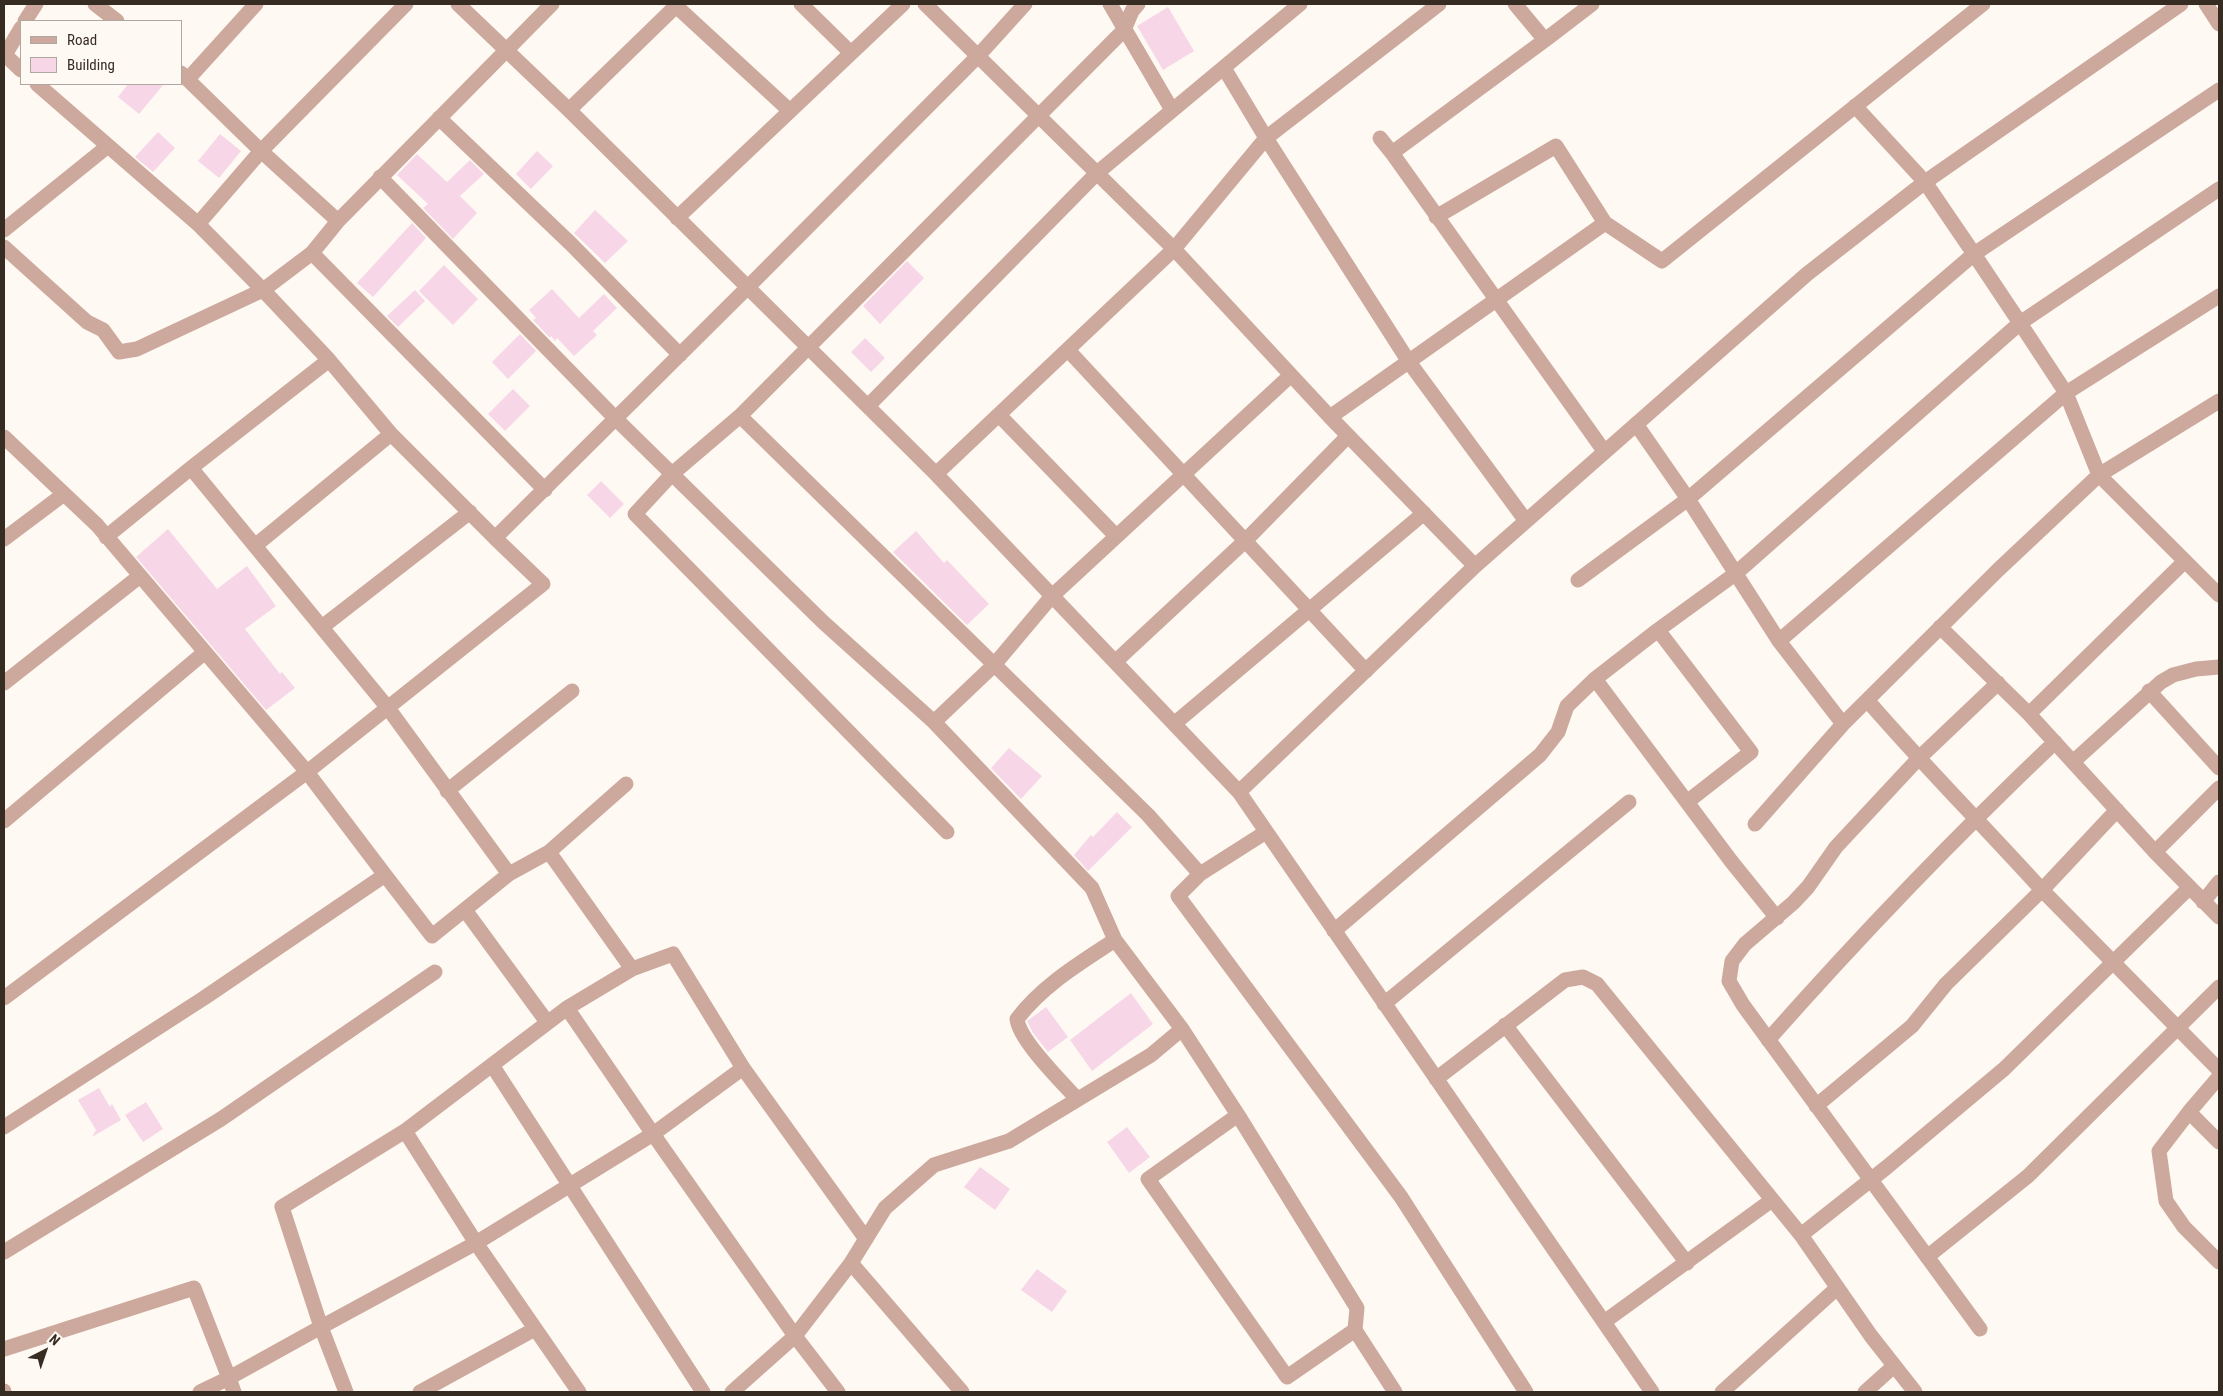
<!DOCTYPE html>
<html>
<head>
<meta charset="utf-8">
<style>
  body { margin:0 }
  #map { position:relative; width:2223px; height:1396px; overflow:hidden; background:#fff9f4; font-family:"Roboto Condensed",sans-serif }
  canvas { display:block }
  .frame { position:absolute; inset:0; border:5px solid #362c22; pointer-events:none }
  .legend { position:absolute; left:20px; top:20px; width:162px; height:65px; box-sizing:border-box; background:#fff9f4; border:1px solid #afa7a0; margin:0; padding:6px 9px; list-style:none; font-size:15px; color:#362c22 }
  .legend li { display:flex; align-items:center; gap:10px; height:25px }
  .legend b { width:25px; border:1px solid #afa7a0 }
  .north { position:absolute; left:20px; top:1326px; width:50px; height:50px; -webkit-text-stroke:4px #fff9f4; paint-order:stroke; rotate:41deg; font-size:14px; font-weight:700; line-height:20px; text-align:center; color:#362c22 }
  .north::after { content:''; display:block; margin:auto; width:18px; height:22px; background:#362c22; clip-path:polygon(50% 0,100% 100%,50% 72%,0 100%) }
</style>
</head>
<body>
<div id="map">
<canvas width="2223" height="1396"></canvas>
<div class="frame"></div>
<ul class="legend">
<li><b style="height:6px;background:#cca99c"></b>Road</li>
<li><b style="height:14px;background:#f7d7e7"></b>Building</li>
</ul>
<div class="north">N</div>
</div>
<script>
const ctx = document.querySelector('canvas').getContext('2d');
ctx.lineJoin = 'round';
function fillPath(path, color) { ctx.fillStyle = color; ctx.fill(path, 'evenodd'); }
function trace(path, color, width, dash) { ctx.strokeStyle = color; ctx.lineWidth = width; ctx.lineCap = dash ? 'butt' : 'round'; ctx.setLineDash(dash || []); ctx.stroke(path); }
fillPath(new Path2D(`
  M1168,7L1194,51L1163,70L1137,26Z
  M128,84H164L139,114L118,97Z
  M158,132L175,148L153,172L135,157Z
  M220,134L241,151L219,178L198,161Z
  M537,151L553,166L531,189L516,174Z
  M417,154L447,182L470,160L484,174L460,196L477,213L453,239L423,208L428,204L397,175Z
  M595,210L628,241L605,263L574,233Z
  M412,223L426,238L373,297L357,283Z
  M907,261L924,278L880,324L863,306Z
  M444,265L478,299L453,325L419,291Z
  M552,289L579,318L604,294L617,308L593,331L597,335L574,356L557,338L555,341L551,336L550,338L533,320L536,318L529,310Z
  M415,290L425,301L398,327L387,316Z
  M520,334L536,351L508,379L492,362Z
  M865,338L885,358L871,372L851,352Z
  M513,389L530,406L505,431L488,414Z
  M601,481L624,504L610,518L587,495Z
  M168,529L217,589L247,566L276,606L245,629L280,674L282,672L295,688L266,710L136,557Z
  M916,531L944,563L947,560L989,604L967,625L893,552Z
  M1009,748L1042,776L1021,799L991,768Z
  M1117,812L1132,827L1088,871L1074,855L1091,835L1093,837Z
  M1131,993L1153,1024L1092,1071L1070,1040Z
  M1046,1007L1068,1037L1048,1052L1033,1033L1027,1021Z
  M99,1088L110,1107L112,1104L121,1120L92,1137L96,1130L78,1100Z
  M146,1102L163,1129L143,1142L125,1115Z
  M1127,1127L1150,1157L1129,1173L1107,1142Z
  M980,1167L1010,1189L995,1210L964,1187Z
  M1037,1269L1067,1291L1052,1312L1021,1290Z`), '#f7d7e7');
trace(new Path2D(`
  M95,4L117,21
  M458,4L569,110L936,474L1239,792L1475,566
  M801,4L851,53
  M925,4L1174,249L1330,417
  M1110,4L1172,110
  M1138,4L1132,11L1124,30L740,416L1148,815L1200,874L1266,832
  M1515,4L1545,40L1592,4
  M1983,4L1662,261L1605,223L1330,417L1475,566L1807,274L1925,182L2181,4
  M2206,4L2219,24
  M676,6L790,111
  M25,21L36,4
  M4,54L21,70
  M5,55L21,28
  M1224,68L1266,138L1439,4
  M181,73L261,151L406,4
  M188,79L256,4
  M37,84L198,224L261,151L338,221L552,4
  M1855,106L1925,182L1974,254L2219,90
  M569,110L678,4
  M439,118L571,244L680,355
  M1380,138L1392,153L1545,40
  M1392,153L1604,451
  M380,177L616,419L823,622L934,722L994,665L1052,596L1291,375
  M1436,217L1556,146L1605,223
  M677,218L903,4
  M198,224L263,290L312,253L338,221
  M4,230L108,146
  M4,247L87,322L103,330L119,352L137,349L263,290L329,360L391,434L495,538L748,287L978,56L1025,4
  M312,253L545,490
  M1068,350L1366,671
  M868,406L1097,173L1300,4
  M999,415L1116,536
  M740,416L672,474L635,514L947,832
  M1636,424L1688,499L1779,641L1843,724L1998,570L2099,475L2219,595
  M4,437L97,525L307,772L543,584L495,538
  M936,474L1174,249L1266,138L1409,362L1526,521
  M106,537L191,468L329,360
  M4,539L64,494
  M256,545L391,434
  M1578,580L1688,499L1974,254L2020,323L2219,189
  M322,627L470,512
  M1940,627L2029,714L2155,852L2219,917
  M1779,641L2066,393L2099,475L2219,401
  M1115,662L1245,541L1348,436
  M1595,679L1731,861L1777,918
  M4,683L140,576
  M2149,691L2219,768
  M1868,701C1924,766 1985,827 2042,890L2117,810
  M2029,714L2185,561
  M934,722L1092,888L1115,940L1182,1029L1151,1055L1009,1141L934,1165L885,1208L851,1263L962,1392
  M1174,724L1424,513
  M2074,761L2161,682L2173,675L2196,669L2219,667
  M447,791L572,691
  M1239,792L1652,1392
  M1687,802L1751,752L1658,630L1735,574L2020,323L2066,393L2219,296
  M4,821L205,652
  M1755,824L1843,724
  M549,852L626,784
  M2155,852L2219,788
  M509,874L549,852L632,969L673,954L743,1068L866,1239
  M1200,874L1178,896L1401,1197L1526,1392
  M2203,902L2219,882
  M465,910L547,1022
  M1334,931L1540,755L1558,732L1567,706L1595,679L1658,630
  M4,998L307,772L385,875
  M1384,1004L1629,802
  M567,1008L653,1134L476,1243L321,1327L282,1207L405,1131L567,1008L632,969
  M1505,1025L1687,1263
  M1182,1029L1238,1115L1357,1308L1355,1330L1287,1377L1148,1179L1238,1115
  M1768,1040C1860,936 1955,837 2055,742
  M492,1065L703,1392
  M743,1068L653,1134L795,1336L838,1392
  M2219,1077L2189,1112L2219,1142
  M1436,1079L1565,980L1583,977L1597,984L1801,1235L1871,1336L1915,1392
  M1077,1099C1062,1082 1019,1040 1017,1019C1043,985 1080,963 1115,940
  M1816,1106L1912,1026L1946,984L2042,890L2219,1070
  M2189,1112L2159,1151L2166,1201L2184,1227L2219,1262
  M4,1127L204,998L385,875L432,936L509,874L388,708L191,468
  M405,1131L476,1243L579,1392
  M1801,1235L1887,1167L2004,1069L2189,888
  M4,1252L221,1119L435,972
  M1927,1257L2028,1176L2219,987
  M1604,1322L1772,1200
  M1980,1329L1743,1005L1729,981L1732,961L1745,944L1793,903L1808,887L1836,847L1918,759L1998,683
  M1355,1330L1395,1392
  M4,1349L194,1288L229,1378L200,1392
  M4,1391V1392
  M234,1392L229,1378L321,1327L346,1392
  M420,1392L535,1329
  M732,1392L795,1336L851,1263
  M1722,1392L1837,1288
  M1865,1392L1894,1366`), '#cca99c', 15);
</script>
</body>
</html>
